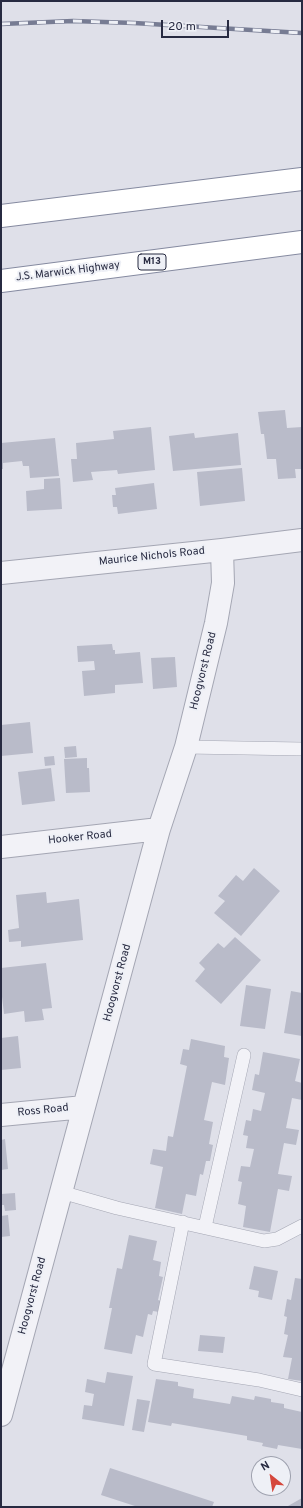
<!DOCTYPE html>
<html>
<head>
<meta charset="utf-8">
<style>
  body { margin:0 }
  #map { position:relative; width:303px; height:1508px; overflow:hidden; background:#dfe0e9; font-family:Overpass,sans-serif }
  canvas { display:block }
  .frame { position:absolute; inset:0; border:2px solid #272a41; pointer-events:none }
  .north { position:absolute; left:251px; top:1456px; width:40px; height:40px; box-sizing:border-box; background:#eef0f6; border:1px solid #9ea1ae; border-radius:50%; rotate:330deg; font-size:11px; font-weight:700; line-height:16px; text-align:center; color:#272a41 }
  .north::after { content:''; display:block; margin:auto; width:14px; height:18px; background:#d5473c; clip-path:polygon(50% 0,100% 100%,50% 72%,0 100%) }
  .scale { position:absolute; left:161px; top:20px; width:68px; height:18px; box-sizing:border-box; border:2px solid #272a41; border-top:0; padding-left:5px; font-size:12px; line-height:14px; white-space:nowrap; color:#272a41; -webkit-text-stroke:3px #eef0f6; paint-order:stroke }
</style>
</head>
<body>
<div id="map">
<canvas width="303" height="1508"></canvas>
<div class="frame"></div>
<div class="north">N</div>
<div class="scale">20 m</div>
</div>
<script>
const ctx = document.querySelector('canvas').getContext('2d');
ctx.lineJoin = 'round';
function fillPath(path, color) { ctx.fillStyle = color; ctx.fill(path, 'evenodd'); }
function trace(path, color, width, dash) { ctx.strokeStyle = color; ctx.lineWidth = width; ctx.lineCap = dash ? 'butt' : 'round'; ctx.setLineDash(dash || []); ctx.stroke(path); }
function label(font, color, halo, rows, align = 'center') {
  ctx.font = font + ' Overpass,sans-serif'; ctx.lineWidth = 4; ctx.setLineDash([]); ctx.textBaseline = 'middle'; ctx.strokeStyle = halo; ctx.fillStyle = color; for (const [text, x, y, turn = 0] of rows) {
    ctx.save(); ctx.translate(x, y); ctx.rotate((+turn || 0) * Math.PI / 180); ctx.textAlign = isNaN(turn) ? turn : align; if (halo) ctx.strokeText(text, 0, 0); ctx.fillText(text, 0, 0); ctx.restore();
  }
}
fillPath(new Path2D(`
  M285,410L287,428L302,427V469H295L296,478L278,479L276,459H267L264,434H261L258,412Z
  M151,427L155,470L118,474L117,470L91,472L93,480L73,482L71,459H77L76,443L114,439L113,431Z
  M194,433L195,438L238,433L241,465L173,471L169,436Z
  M55,438L59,476L30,478L29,466H23L22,461L3,463V469H1V443Z
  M242,468L245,501L200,506L197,472Z
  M60,478L62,509L27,511L26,491L44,489V479Z
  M154,483L157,509L118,514L117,507H113L112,495H116L115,488Z
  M112,644L113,650H115V654L140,652L143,683L115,685V693L84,696L82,671L95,670L94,661L78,662L77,646Z
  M175,657L177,687L153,689L151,658Z
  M30,722L33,753L1,756V725Z
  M76,746L77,757L65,758L64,747Z
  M54,756L55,765L45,766L44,757Z
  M87,758V768H89L90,792L66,793L64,759Z
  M51,768L55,801L22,805L18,772Z
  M254,868L280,891L241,936L214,913L225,901L218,896L236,875L243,881Z
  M46,892L47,903L79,899L83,940L21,947V941L9,942L8,930L19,928L16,895Z
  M235,937L261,960L221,1004L195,981L205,969L199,963L218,943L224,948Z
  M46,963L52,1008L42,1009L44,1020L25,1022L24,1011L4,1014L1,988V968Z
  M246,985L271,989L265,1029L240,1026Z
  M291,991L302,993V1036L284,1033Z
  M18,1036L21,1068L1,1070V1038Z
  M191,1039L225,1046L224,1057L229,1058L225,1085L212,1082L204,1120L213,1122L209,1144L213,1145L210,1161H206L203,1175L200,1174L196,1196L186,1194L182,1214L155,1208L163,1167L150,1164L153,1149L166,1151L168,1136L173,1137L187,1066L180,1064L183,1049L189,1050Z
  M263,1052L300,1059L295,1081L302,1083V1100L292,1098L286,1128L299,1130L296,1145L284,1143L278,1174L292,1176L289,1191L278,1189L270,1232L243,1227L246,1206L238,1204L242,1182L238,1181L241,1166L250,1167L254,1149L246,1148L248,1136L243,1135L246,1120L251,1121L253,1109L261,1111L265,1093L252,1090L255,1074L259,1075Z
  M5,1139L8,1169L1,1170V1140Z
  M15,1193L16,1210L5,1211L4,1205H1V1194Z
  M8,1215L10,1236L1,1237V1216Z
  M129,1235L157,1241L153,1260L161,1262L159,1276L163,1277L158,1300L161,1301L159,1312L153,1311L152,1315L148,1314L143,1337L136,1335L132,1354L104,1349L112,1308H109L117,1268L122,1269Z
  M254,1266L278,1271L272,1300L258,1297L259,1291L249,1289Z
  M295,1278L302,1279V1381L288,1379L292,1358L283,1357L288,1335L284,1334L287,1317L284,1316L287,1299L291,1300Z
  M200,1335L225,1337L223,1353L198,1351Z
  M107,1372L133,1376L124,1426L82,1419L84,1405L92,1406L94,1394L85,1392L87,1379L105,1383Z
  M156,1379L178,1382V1386L194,1389L193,1398L230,1404L232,1396L254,1400L255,1396L271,1399V1402L284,1404V1408L302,1412V1449L278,1445L277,1449L262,1446L263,1443L247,1440V1436L172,1423L171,1426L148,1422Z
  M137,1399L150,1401L144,1432L132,1430Z
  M110,1468L214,1502L212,1507H138L101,1495Z
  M302,1498V1507H289L288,1506Z`), '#b9bbc9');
const lane = new Path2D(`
  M186,747L302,749
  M61,1192L117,1208L264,1241L277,1239L302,1226
  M183,1222L154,1364L259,1380L302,1390
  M205,1227L244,1055`);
const street = new Path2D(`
  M1,573L222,550L302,540
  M1,847L159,829
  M1,1115L84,1107
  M1,1415L159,829L186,747L216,623L223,583L222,550`);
const highway = new Path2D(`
  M1,216L302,179
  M1,281L302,242`);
trace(lane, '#a4a6b3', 14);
trace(street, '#a4a6b3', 24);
trace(highway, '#858aa0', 24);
trace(lane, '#f2f2f7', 13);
trace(street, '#f2f2f7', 22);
trace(highway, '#fff', 22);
const rail = new Path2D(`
  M1,24L73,21L134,23L302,33`);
trace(rail, '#777c93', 4.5);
trace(rail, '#eef0f6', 3, [9]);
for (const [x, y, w] of [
  [152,262,28]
]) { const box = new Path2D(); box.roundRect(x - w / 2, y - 8, w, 16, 3); ctx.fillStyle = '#eef0f6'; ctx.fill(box); trace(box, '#272a41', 1); }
label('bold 10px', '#272a41', null, [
  ["M13",152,262]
]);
label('11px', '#272a41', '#eef0f6', [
  ["J.S. Marwick Highway",68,272,-7],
  ["Maurice Nichols Road",152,557,-6],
  ["Hoogvorst Road",204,671,-76],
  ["Hooker Road",80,838,-6],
  ["Hoogvorst Road",118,983,-75],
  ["Ross Road",43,1111,-6],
  ["Hoogvorst Road",33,1296,-75]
]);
</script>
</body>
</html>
